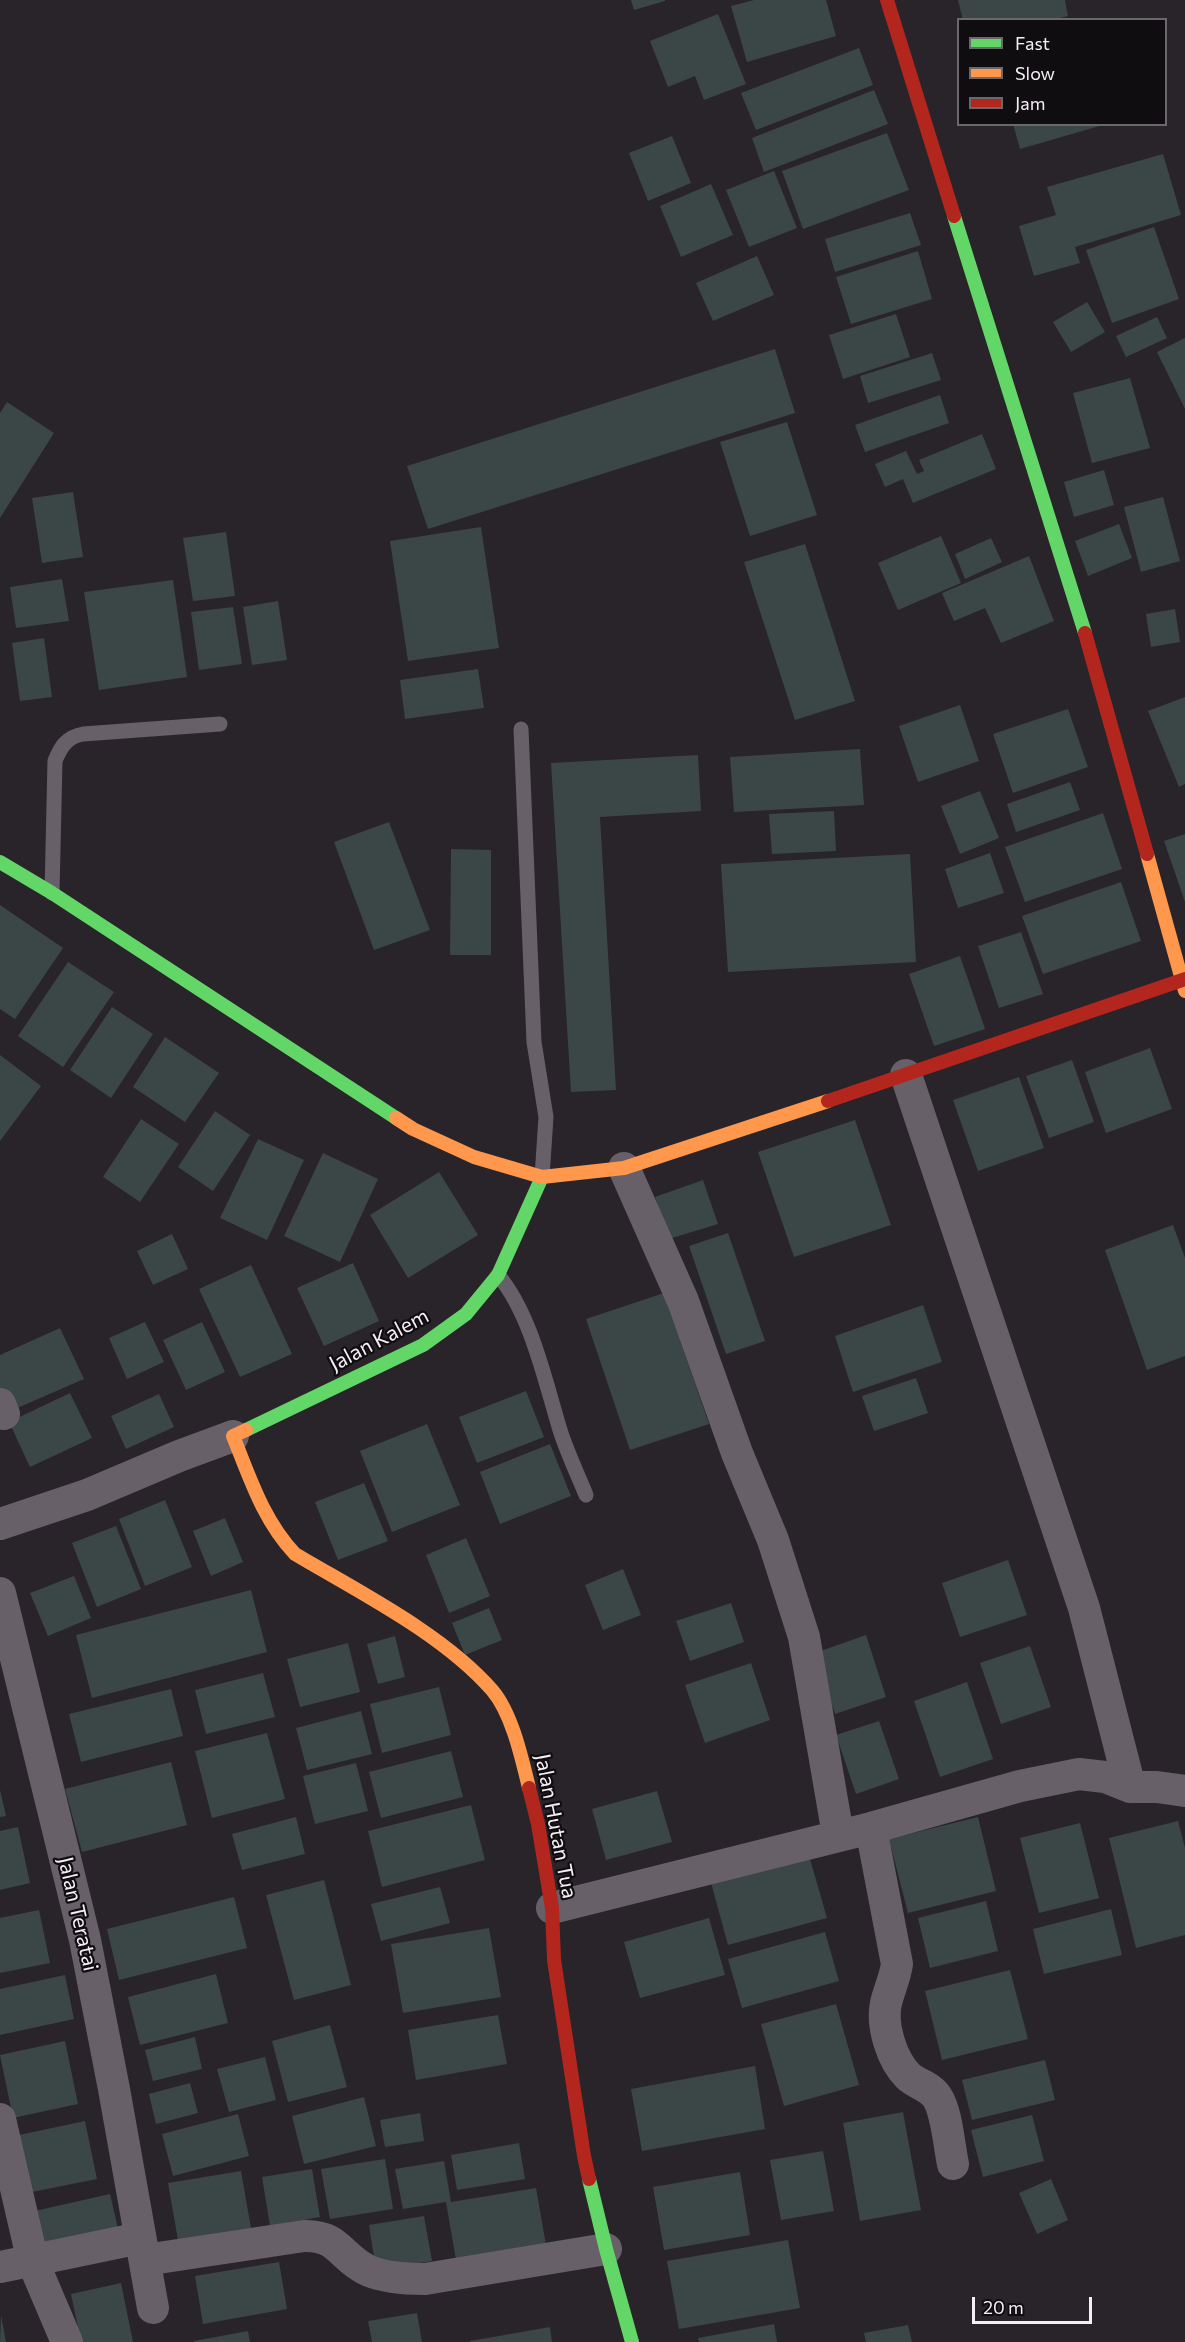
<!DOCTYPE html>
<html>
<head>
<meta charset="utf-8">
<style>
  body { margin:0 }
  #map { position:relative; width:1185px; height:2342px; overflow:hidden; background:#292429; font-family:Commissioner,sans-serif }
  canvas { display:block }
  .legend { position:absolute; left:957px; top:18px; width:210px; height:108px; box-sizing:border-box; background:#100d11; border:2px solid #6b676c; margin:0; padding:8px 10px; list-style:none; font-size:18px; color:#f4eef5 }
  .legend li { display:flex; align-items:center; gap:12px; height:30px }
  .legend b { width:30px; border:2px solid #6b676c }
  .scale { position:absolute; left:972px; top:2297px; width:120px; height:27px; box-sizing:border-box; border:3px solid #f4eef5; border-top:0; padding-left:8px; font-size:18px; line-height:21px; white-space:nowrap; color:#f4eef5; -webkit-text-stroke:4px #100d11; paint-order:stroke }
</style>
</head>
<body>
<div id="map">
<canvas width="1185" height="2342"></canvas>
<ul class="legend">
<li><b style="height:8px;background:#63d668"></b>Fast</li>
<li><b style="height:8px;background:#ff974d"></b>Slow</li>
<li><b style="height:8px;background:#b3261e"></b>Jam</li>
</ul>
<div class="scale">20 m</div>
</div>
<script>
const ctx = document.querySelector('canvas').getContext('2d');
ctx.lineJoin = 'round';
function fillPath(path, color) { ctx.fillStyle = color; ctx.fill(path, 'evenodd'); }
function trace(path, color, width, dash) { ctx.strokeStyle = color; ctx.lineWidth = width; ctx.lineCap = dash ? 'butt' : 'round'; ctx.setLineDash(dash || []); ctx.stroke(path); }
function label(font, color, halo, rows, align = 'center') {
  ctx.font = font + ' Commissioner,sans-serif'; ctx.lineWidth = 4.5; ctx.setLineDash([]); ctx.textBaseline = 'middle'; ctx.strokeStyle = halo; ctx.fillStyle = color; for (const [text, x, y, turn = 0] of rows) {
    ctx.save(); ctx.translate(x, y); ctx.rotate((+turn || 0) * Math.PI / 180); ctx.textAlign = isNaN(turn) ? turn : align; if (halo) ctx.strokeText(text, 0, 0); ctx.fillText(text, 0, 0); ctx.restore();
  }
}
fillPath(new Path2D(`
  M631,0H665V1L634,10Z
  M754,0H826L836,36L747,62L731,6Z
  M958,0H1065L1068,16L1053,20H963Z
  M718,14L746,84L704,100L695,76L668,87L650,41Z
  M859,48L873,85L756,130L741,93Z
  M874,90L888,124L764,172L752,138Z
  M1013,124H1103V125L1020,149Z
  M887,133L909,190L803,229L782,171Z
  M672,136L691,183L648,201L629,153Z
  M1163,154L1181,215L1075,247L1080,263L1034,276L1019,226L1056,215L1047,187Z
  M774,171L797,228L749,247L726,190Z
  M711,184L733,235L681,257L660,206Z
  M910,213L921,245L835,272L825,239Z
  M1154,227L1179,299L1112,323L1086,250Z
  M918,251L932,299L851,324L836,277Z
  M757,256L774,295L713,321L696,283Z
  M1087,302L1105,332L1071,352L1053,322Z
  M896,314L910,357L843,379L829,335Z
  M1157,317L1167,338L1126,357L1116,336Z
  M1185,338V409L1157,352Z
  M775,349L795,413L428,529L407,466Z
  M932,353L941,380L868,403L860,376Z
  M1130,378L1150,448L1092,463L1073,393Z
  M940,395L949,423L865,452L855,425Z
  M7,402L54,433L0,518V413Z
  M787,422L817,515L750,536L720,442Z
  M982,434L996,469L913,503L903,479L885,487L875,464L906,451L917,474L924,471L919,460Z
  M1104,470L1114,505L1074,517L1064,482Z
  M73,492L83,557L42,563L32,498Z
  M1163,497L1180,561L1141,572L1124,507Z
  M1119,524L1132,558L1088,576L1075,541Z
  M481,527L499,648L408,661L390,541Z
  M226,532L235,596L193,601L183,538Z
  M941,536L961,583L898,610L878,563Z
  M991,538L1002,562L965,579L955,554Z
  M805,544L855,701L795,720L744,562Z
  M1029,556L1054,621L1001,643L985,608L954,621L942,593Z
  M62,579L69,621L16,628L10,587Z
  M173,580L187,677L99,690L84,592Z
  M278,601L287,660L252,665L243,607Z
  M233,607L242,664L199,670L191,612Z
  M1175,609L1180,642L1151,647L1146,614Z
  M44,638L52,697L20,701L12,643Z
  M478,669L484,708L405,719L400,680Z
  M1185,697V784L1179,787L1148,711Z
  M960,705L979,761L918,782L899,726Z
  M1068,709L1088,767L1013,793L993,734Z
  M860,749L864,805L734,812L730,757Z
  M698,755L701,811L600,817L616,1090L571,1092L551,763Z
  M1070,782L1080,810L1016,832L1007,804Z
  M980,791L999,838L960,854L941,806Z
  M834,811L836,851L772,854L769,814Z
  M1103,813L1122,869L1025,902L1005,847Z
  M389,822L430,930L374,950L334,842Z
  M1185,834V902L1164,841Z
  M451,849L491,850V955H450Z
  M990,853L1004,893L958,908L945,869Z
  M910,854L916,962L728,972L721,864Z
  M1121,882L1141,941L1043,974L1022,916Z
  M0,905L63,948L15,1019L0,1009Z
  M1021,932L1043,994L999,1008L978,946Z
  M960,956L985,1029L934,1046L909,974Z
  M68,962L114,992L63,1067L18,1036Z
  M112,1007L153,1034L111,1098L70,1070Z
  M165,1037L219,1073L185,1122L133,1087Z
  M1150,1048L1172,1109L1106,1133L1085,1072Z
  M0,1055L41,1086L0,1141Z
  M1072,1060L1094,1122L1049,1138L1026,1076Z
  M1019,1077L1044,1148L978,1171L953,1100Z
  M215,1111L250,1135L213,1191L178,1167Z
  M141,1119L179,1144L140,1202L103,1177Z
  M855,1120L891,1225L794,1257L758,1152Z
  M258,1139L304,1160L267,1240L220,1218Z
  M323,1153L378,1179L340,1262L284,1236Z
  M439,1172L478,1235L408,1278L370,1215Z
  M703,1180L718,1224L669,1239L655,1197Z
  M1173,1225L1185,1258V1356L1147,1370L1105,1250Z
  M728,1233L765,1341L726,1354L689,1246Z
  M172,1234L188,1269L153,1285L137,1251Z
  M353,1263L379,1321L324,1346L297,1288Z
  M251,1265L292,1354L240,1377L199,1289Z
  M664,1293L709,1424L630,1450L586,1319Z
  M923,1305L942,1362L853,1392L835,1336Z
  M145,1322L164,1362L127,1379L109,1338Z
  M202,1322L225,1372L186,1390L163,1340Z
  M60,1328L84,1379L6,1413L0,1398V1355Z
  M916,1378L928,1413L874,1431L862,1396Z
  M526,1391L544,1437L477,1463L459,1417Z
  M70,1393L92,1438L30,1467L9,1422Z
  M159,1394L174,1427L126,1449L111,1416Z
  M427,1424L460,1505L392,1532L360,1451Z
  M550,1444L571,1496L500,1524L480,1472Z
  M364,1483L388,1541L338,1560L315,1502Z
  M165,1500L192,1567L145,1586L119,1519Z
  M225,1518L243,1562L211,1576L193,1531Z
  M116,1526L141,1589L97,1607L72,1543Z
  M466,1538L490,1596L449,1613L426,1555Z
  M1008,1560L1027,1615L960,1637L942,1583Z
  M623,1569L641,1615L603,1630L585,1585Z
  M74,1576L91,1618L48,1636L30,1593Z
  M251,1590L267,1652L92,1698L76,1635Z
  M731,1603L744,1642L690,1661L676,1621Z
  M489,1608L502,1640L465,1655L452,1623Z
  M866,1635L886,1697L835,1714L815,1653Z
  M395,1636L405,1677L378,1684L367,1644Z
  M348,1643L360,1692L300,1707L287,1659Z
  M1030,1646L1051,1707L1001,1724L980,1663Z
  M751,1663L770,1720L705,1743L685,1685Z
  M263,1673L275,1717L206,1734L195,1690Z
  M967,1682L993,1759L940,1777L914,1701Z
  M439,1687L451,1735L382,1753L370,1704Z
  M171,1689L183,1736L81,1762L69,1714Z
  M361,1711L372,1754L307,1770L296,1728Z
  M879,1721L899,1779L856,1794L836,1735Z
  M267,1733L285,1799L212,1818L195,1751Z
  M451,1751L463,1797L381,1818L369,1772Z
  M171,1762L187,1825L82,1852L65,1789Z
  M356,1763L368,1811L315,1824L303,1776Z
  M0,1790L6,1816L0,1817Z
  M657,1791L672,1842L606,1860L592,1809Z
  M471,1805L485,1860L382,1887L368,1831Z
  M296,1817L305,1854L242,1870L232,1834Z
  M978,1817L996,1891L908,1913L889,1839Z
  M1178,1821L1185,1848V1935L1136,1948L1109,1838Z
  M1080,1823L1099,1898L1039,1913L1020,1838Z
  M18,1827L30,1883L0,1890V1831Z
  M808,1852L827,1918L728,1945L710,1879Z
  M324,1880L351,1985L294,2000L266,1895Z
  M440,1887L450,1923L381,1941L371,1904Z
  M234,1897L247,1948L119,1980L107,1929Z
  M986,1901L998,1951L930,1968L918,1918Z
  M1111,1909L1122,1955L1044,1974L1033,1929Z
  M39,1910L50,1963L0,1973V1918Z
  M709,1918L725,1975L640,1998L624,1942Z
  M489,1928L501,1997L403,2013L391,1944Z
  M825,1932L839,1981L742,2008L728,1959Z
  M1010,1970L1028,2039L942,2060L925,1991Z
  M216,1974L228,2023L140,2045L128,1997Z
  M65,1975L74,2019L0,2035V1989Z
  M836,2004L859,2085L784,2106L761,2024Z
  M498,2015L507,2064L416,2080L408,2030Z
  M330,2025L347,2087L288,2102L272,2041Z
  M195,2037L202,2069L153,2081L145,2050Z
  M65,2041L78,2104L13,2118L0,2055Z
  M265,2057L276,2100L229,2112L217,2069Z
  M1045,2060L1055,2100L972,2120L962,2080Z
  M755,2066L765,2129L642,2151L631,2089Z
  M190,2083L198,2113L156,2124L149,2094Z
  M364,2097L376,2146L304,2164L292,2116Z
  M903,2112L921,2210L860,2221L843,2123Z
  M420,2113L424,2141L385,2147L380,2120Z
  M238,2114L249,2156L173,2176L162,2134Z
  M1032,2115L1044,2161L983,2177L971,2130Z
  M85,2121L97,2179L32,2192L19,2135Z
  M519,2143L525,2179L457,2190L451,2155Z
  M823,2151L834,2211L781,2220L770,2160Z
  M385,2159L393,2209L330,2219L321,2169Z
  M444,2161L451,2202L536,2188L546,2245L456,2260L446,2202L403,2209L395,2169Z
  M312,2169L320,2217L270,2226L262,2177Z
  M241,2171L251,2228L178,2240L168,2183Z
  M740,2172L750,2235L664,2250L653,2187Z
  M1051,2179L1068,2220L1037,2234L1019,2193Z
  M110,2194L119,2233L36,2252L26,2213Z
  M424,2216L432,2261L376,2270L369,2225Z
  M788,2240L800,2308L679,2329L667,2261Z
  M279,2262L287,2309L203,2324L195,2276Z
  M121,2283L133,2342H81L71,2294Z
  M417,2313L422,2342H372L368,2321Z
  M1,2315L6,2342H0Z
  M774,2324L777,2342H699L698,2338Z
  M908,2325L912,2342H866L864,2333Z
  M550,2327L552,2342H470V2341Z
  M248,2331L250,2342H194V2341Z`), '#3b4646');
trace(new Path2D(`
  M521,729L534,1042L546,1117L542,1177
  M52,893L55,761C61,746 67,737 83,734L220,724
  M498,1275C531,1314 545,1381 560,1430C567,1452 577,1473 586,1495`), '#676069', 15);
trace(new Path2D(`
  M906,1075L1084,1608L1130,1787
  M624,1168L683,1301L737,1453L773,1540L804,1637L838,1835
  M0,1404L4,1414
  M0,1524L87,1495L179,1456L233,1436
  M0,1593L85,1940L114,2089L153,2308
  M871,1828L897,1964C895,1978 889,1990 886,2003C881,2026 892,2060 908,2076C916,2084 930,2086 937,2097C947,2112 949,2146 953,2164
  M552,1908L871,1828L1020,1786L1079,1774L1105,1777L1130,1787H1157L1185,1791
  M0,2119L33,2262L67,2342
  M145,2260L304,2236C340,2235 340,2258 369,2271C386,2278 406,2279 425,2279L606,2249
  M0,2267L140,2238`), '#676069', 32);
trace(new Path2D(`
  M954,216L1085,633
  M0,862L52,893L396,1118
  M246,1430L423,1345L466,1314L498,1275L542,1177
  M589,2179L606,2249L632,2342`), '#63d668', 14);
trace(new Path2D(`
  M1147,854L1185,991
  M396,1118L413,1129L474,1157L542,1177L624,1168L828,1101
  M246,1430L233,1436C250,1478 263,1520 295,1554C359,1592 443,1634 492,1690C512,1713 522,1759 529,1788`), '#ff974d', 14);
trace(new Path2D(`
  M887,0L954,216
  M1085,633L1147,854
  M828,1101L1185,979
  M529,1788L538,1824L552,1908L554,1960L584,2156L589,2179`), '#b3261e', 14);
label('21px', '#f4eef5', '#100d11', [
  ["Jalan Kalem",379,1340,-28],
  ["Jalan Hutan Tua",556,1826,79],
  ["Jalan Teratai",78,1914,77]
]);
</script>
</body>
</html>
